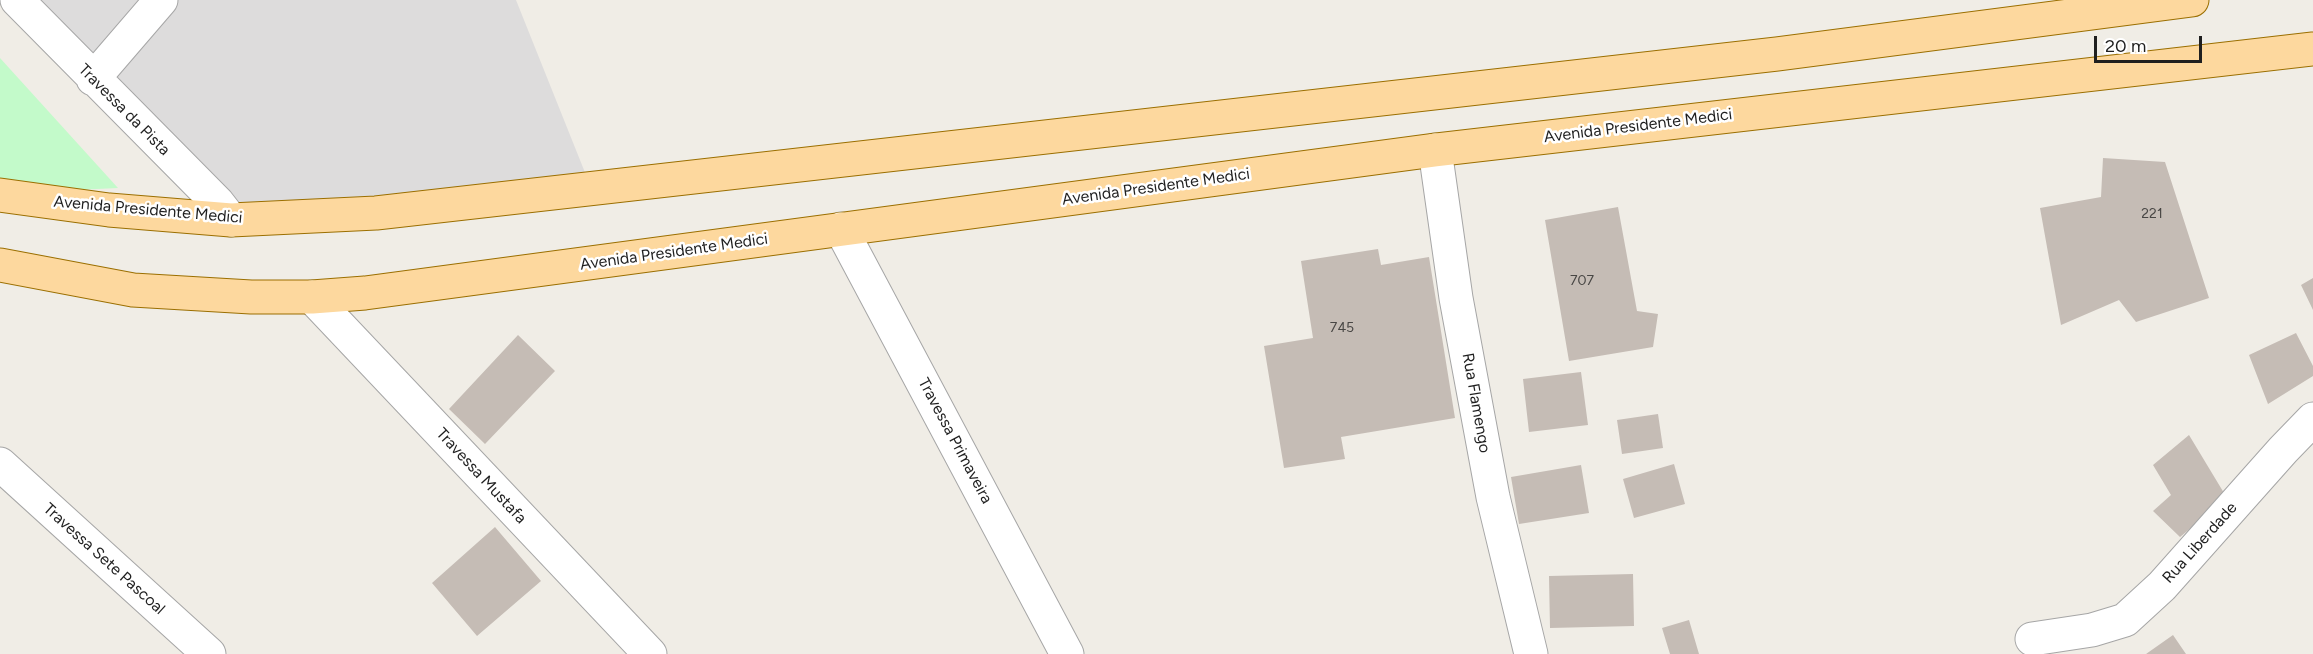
<!DOCTYPE html>
<html>
<head>
<meta charset="utf-8">
<style>
  body { margin:0 }
  #map { position:relative; width:2313px; height:654px; overflow:hidden; background:#f0ede6; font-family:Figtree,sans-serif }
  canvas { display:block }
  .scale { position:absolute; left:2094px; top:36px; width:108px; height:27px; box-sizing:border-box; border:3px solid #1f1f1f; border-top:0; padding-left:8px; font-size:18px; line-height:21px; white-space:nowrap; color:#1f1f1f; -webkit-text-stroke:4px #fff; paint-order:stroke }
</style>
</head>
<body>
<div id="map">
<canvas width="2313" height="654"></canvas>
<div class="scale">20 m</div>
</div>
<script>
const ctx = document.querySelector('canvas').getContext('2d');
ctx.lineJoin = 'round';
function fillPath(path, color) { ctx.fillStyle = color; ctx.fill(path, 'evenodd'); }
function trace(path, color, width, dash) { ctx.strokeStyle = color; ctx.lineWidth = width; ctx.lineCap = dash ? 'butt' : 'round'; ctx.setLineDash(dash || []); ctx.stroke(path); }
function label(font, color, halo, rows, align = 'center') {
  ctx.font = font + ' Figtree,sans-serif'; ctx.lineWidth = 5; ctx.setLineDash([]); ctx.textBaseline = 'middle'; ctx.strokeStyle = halo; ctx.fillStyle = color; for (const [text, x, y, turn = 0] of rows) {
    ctx.save(); ctx.translate(x, y); ctx.rotate((+turn || 0) * Math.PI / 180); ctx.textAlign = isNaN(turn) ? turn : align; if (halo) ctx.strokeText(text, 0, 0); ctx.fillText(text, 0, 0); ctx.restore();
  }
}
fillPath(new Path2D(`
  M18,0H516L592,190L237,223Z`), '#dddcdc');
fillPath(new Path2D(`
  M0,58L118,188L54,191L0,179Z`), '#c3faca');
fillPath(new Path2D(`
  M2103,158L2165,162L2209,298L2136,322L2119,300L2061,325L2040,208L2101,197Z
  M1618,207L1637,311L1658,314L1653,347L1569,361L1545,220Z
  M1378,249L1381,265L1429,257L1455,418L1341,437L1345,459L1284,468L1264,346L1313,338L1301,261Z
  M2313,278V310L2301,285Z
  M2296,333L2313,366V376L2268,404L2249,355Z
  M518,335L555,371L485,444L449,409Z
  M1581,372L1588,425L1529,432L1523,379Z
  M1658,414L1663,448L1622,454L1617,420Z
  M2189,435L2227,498L2180,537L2153,511L2171,495L2153,465Z
  M1674,464L1685,504L1634,518L1623,479Z
  M1581,465L1589,513L1519,524L1511,477Z
  M495,527L541,581L477,636L432,583Z
  M1633,574L1634,626L1550,628L1549,576Z
  M1689,620L1699,654H1670L1662,628Z
  M2173,635L2186,654H2146Z`), '#c5bcb5');
const minor = new Path2D(`
  M17,0L217,202L231,220
  M93,79L161,0
  M1435,150L1456,298L1493,497L1531,654
  M841,229L1067,654
  M312,297L650,654
  M0,464L209,654
  M2032,639L2092,630L2125,620L2162,586L2283,450L2313,419`);
const primary = new Path2D(`
  M0,195L109,210L231,220L376,213L1777,54L2192,0
  M0,265L133,290L251,297H312L365,293L1435,150L2313,49`);
trace(minor, '#a6a6a6', 35);
trace(primary, '#9b6f00', 35);
trace(minor, '#fff', 33);
trace(primary, '#fdd89e', 33);
label('14px', '#484644', null, [
  ["221",2152,214],
  ["707",1582,281],
  ["745",1342,328]
]);
label('16px', '#1f1f1f', '#fff', [
  ["Travessa da Pista",124,110,45],
  ["Avenida Presidente Medici",1638,126,-7],
  ["Avenida Presidente Medici",1156,187,-8],
  ["Avenida Presidente Medici",148,210,5],
  ["Avenida Presidente Medici",674,252,-8],
  ["Rua Flamengo",1476,403,80],
  ["Travessa Primaveira",955,441,62],
  ["Travessa Mustafa",481,476,47],
  ["Rua Liberdade",2200,543,-48],
  ["Travessa Sete Pascoal",104,559,42]
]);
</script>
</body>
</html>
